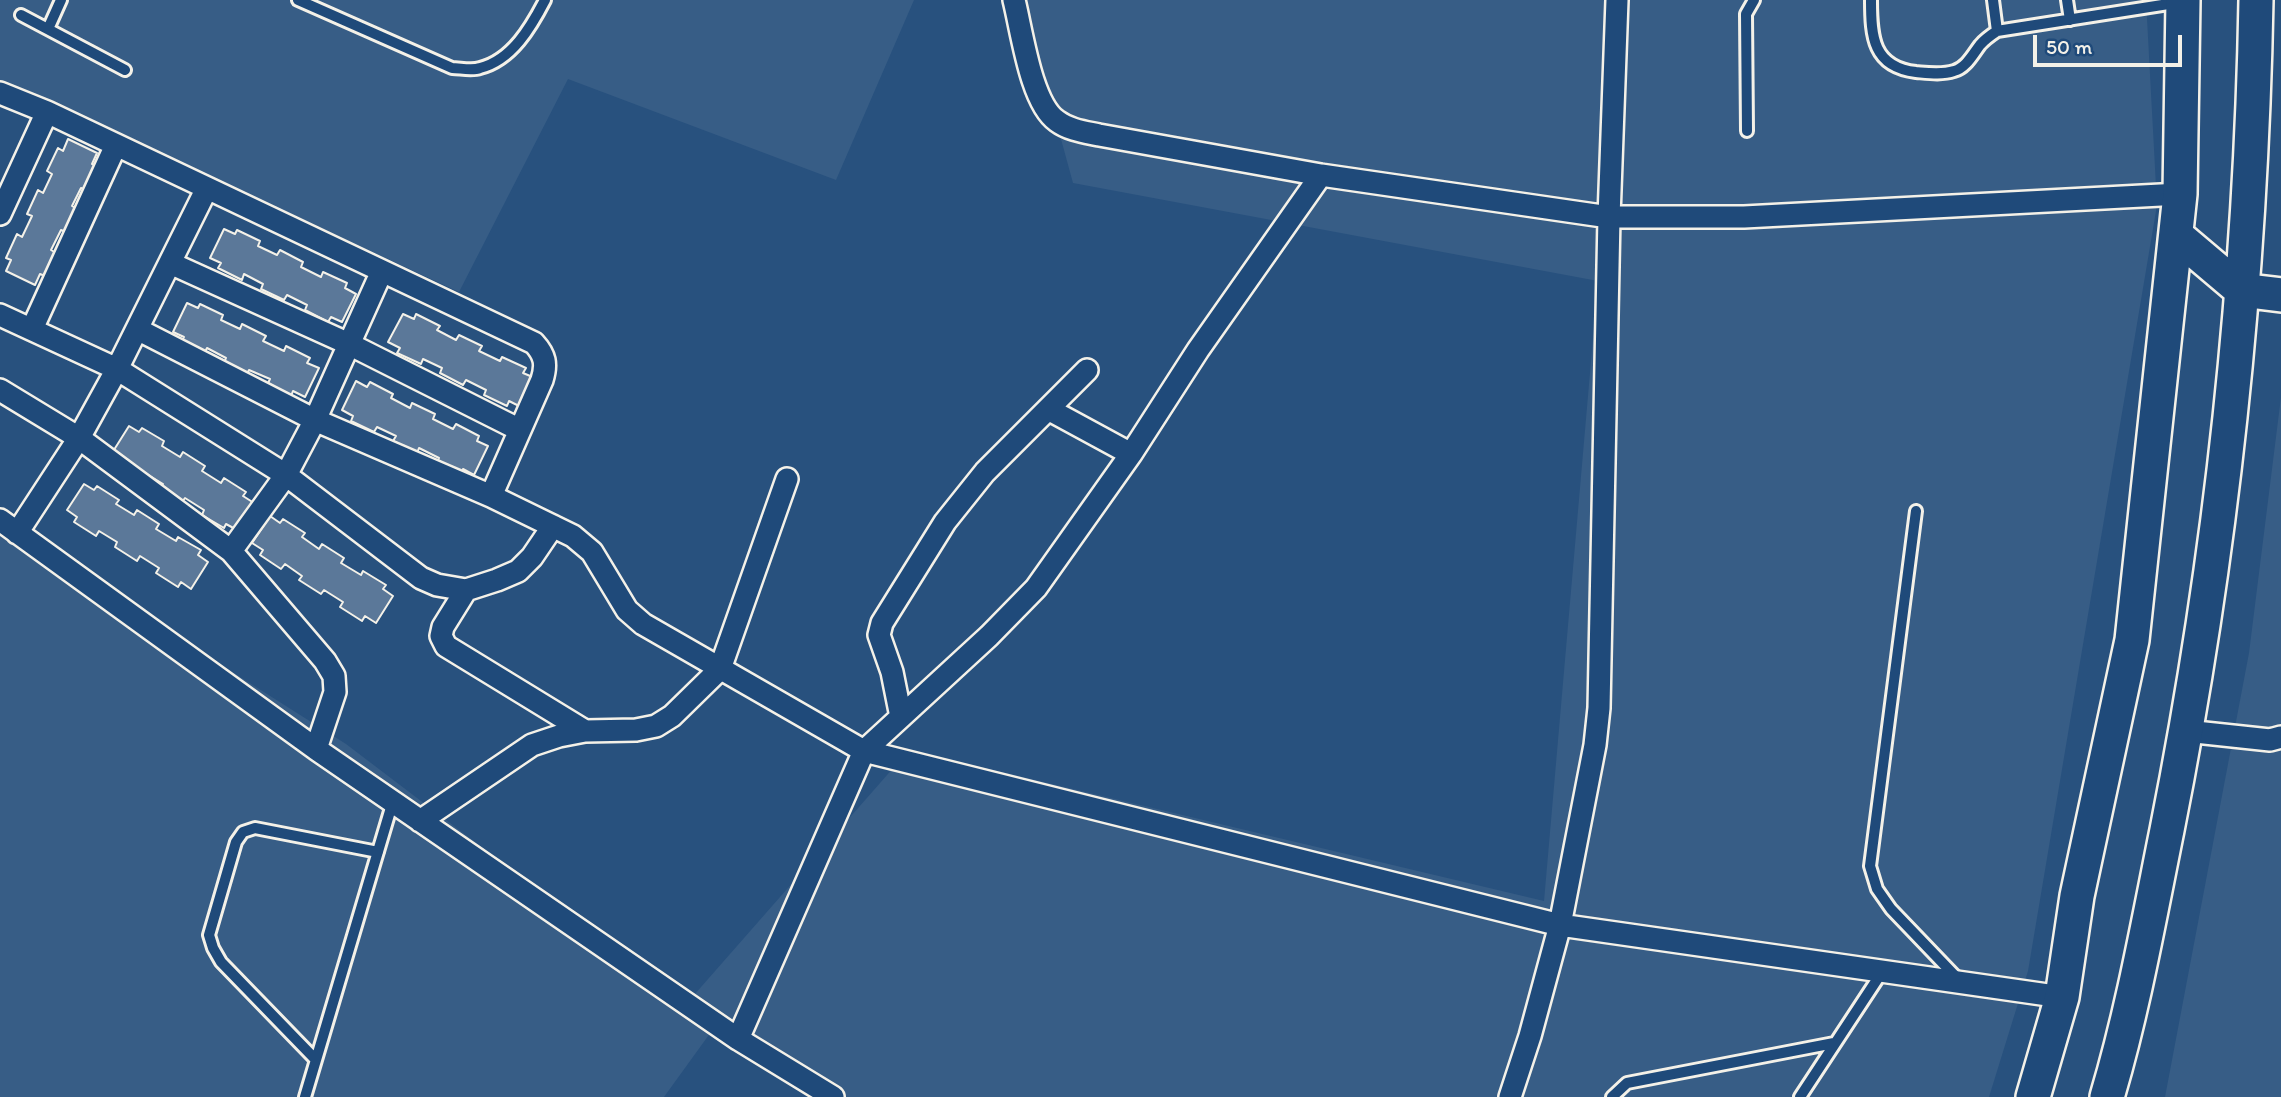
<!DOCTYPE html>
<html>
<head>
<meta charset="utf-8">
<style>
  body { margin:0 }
  #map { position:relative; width:2281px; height:1097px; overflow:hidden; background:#28517e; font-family:Itim,sans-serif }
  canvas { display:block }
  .scale { position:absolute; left:2033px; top:35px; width:149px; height:32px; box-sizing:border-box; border:4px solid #f4f1e8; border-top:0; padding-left:9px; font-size:21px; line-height:24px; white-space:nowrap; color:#f4f1e8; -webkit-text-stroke:5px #1f4a7a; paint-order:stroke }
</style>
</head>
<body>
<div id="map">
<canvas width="2281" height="1097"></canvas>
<div class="scale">50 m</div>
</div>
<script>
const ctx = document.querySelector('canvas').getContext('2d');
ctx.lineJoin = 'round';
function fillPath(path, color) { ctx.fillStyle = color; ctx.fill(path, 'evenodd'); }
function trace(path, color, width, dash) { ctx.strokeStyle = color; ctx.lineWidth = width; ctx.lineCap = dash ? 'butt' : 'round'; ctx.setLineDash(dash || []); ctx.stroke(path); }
fillPath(new Path2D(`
  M0,0H914L836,180L568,79L459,292L36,96L0,84Z
  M1023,0H2146L2157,205L2028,971L1989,1097H814L711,1032L664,1097H0V525L346,744L687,1003L909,750L1544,901L1598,281L1073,183Z
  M2281,397V1097H2165L2249,653Z`), '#375d86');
const building = new Path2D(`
  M68,139L97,153L92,164L97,166L86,190L81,188L72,206L77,209L66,232L61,230L51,250L56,253L45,276L40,274L35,285L6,271L11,260L6,258L17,234L22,237L32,216L27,214L38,190L43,193L52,174L47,171L58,148L63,151Z
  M224,229L235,234L237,230L260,241L258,246L277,255L280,250L303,262L301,267L321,277L323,272L347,283L345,288L356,294L342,322L331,317L328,322L305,310L307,305L287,295L284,300L261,289L263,284L244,274L242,280L218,268L221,263L210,258Z
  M187,303L198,308L200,304L223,315L221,320L240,329L242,324L266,336L263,341L284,351L286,346L310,358L307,363L319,368L305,397L293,391L291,396L267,385L270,379L249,370L247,374L224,363L226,358L207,348L204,354L181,342L184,337L173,332Z
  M403,314L414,319L416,314L440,326L437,330L456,340L459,335L482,346L479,351L500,361L502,357L526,368L523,373L535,378L521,407L509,401L507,406L484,395L486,390L466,380L463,385L440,373L442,368L423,359L421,364L397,353L400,348L388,342Z
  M356,381L367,387L370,382L393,394L391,398L410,408L412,403L435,414L433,419L453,429L456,424L479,436L477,441L488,446L474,475L463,469L461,474L437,463L439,458L419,448L417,453L393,441L396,436L377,427L374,432L351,421L353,416L342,410Z
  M129,426L139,432L142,428L164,441L162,446L180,457L183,452L205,466L202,471L221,483L224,478L246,492L243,496L254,503L237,530L226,524L224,528L202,515L204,510L185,498L182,502L160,489L163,484L145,473L142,478L112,453Z
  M84,484L94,490L97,486L119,500L116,504L134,515L137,510L159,524L156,529L176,541L178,537L201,550L198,555L208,562L191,589L181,582L178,587L156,573L159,568L140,556L137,561L115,547L117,542L99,531L96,536L74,522L77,517L67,510Z
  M270,516L280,523L283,519L305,533L302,537L319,549L322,544L344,558L341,563L361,575L363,571L386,585L383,589L393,596L376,623L365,616L362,621L340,607L343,602L324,590L321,594L299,580L302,576L285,564L281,569L260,555L263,550L252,543Z`);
fillPath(building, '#5b7899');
trace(building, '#f4f1e8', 2);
const service = new Path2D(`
  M298,0L452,68C460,68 472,71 480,68C512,60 531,27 545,0
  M1871,0C1871,37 1873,67 1916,72C1928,73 1942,75 1954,71C1966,68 1973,54 1980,45C1985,39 1991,35 1997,31L2181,2
  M1993,0L1997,31
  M2067,0L2070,20
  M21,15L125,70
  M48,29L61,0
  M1747,131L1746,14L1754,0
  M1916,511L1870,866L1877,889L1891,909L1958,979
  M316,1060L221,962L213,948L209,935L236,842L243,832L255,828L378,852
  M305,1097L393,801
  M1612,1097L1627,1083L1834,1043
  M1800,1097L1882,972`);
const minor = new Path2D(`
  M1014,0C1022,32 1031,103 1057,121C1069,130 1085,132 1099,135L1321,175L1609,217H1744L2180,194
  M0,93L47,112L534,343C545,355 547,364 542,380L491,496
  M0,214L47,112
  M170,263L349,344L520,430
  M0,315L117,369L286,475L315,420L491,496L573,536L592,552L627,610L643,624L864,751L989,636L1036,588L1131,454L1198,350L1321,175
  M32,329L116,145
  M137,329L315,420L382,271
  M0,390L79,438L231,551L325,661L334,676L335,692L316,749
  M1048,409L1131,454
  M0,520L316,749L738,1039L833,1097
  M17,533L79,438L117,369L207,188
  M231,551L286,475L421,578L437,585L466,590L497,580L518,571L532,557L553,526
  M466,590L443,627L441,636L446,646L585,731
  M901,717L892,672L879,635L882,623L945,522L985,472L1087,370
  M2186,731L2270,740L2281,737
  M420,821L532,745L559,736L585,731L636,730L656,726L672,716L720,669L787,479
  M738,1039L864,751L1560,925L2062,997
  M1510,1097L1530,1036L1560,925L1595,745L1599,708L1609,217L1617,0`);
const primary = new Path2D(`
  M2176,235L2241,290L2281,295
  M2033,1097L2062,997L2077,896L2132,640L2180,194L2183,0
  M2107,1097C2133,1010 2149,919 2167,830C2221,558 2251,278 2256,0`);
trace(service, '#f4f1e8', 16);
trace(minor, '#f4f1e8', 26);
trace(primary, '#f4f1e8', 38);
trace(service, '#1f4a7a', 10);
trace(minor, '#1f4a7a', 21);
trace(primary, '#1f4a7a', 33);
</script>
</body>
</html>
